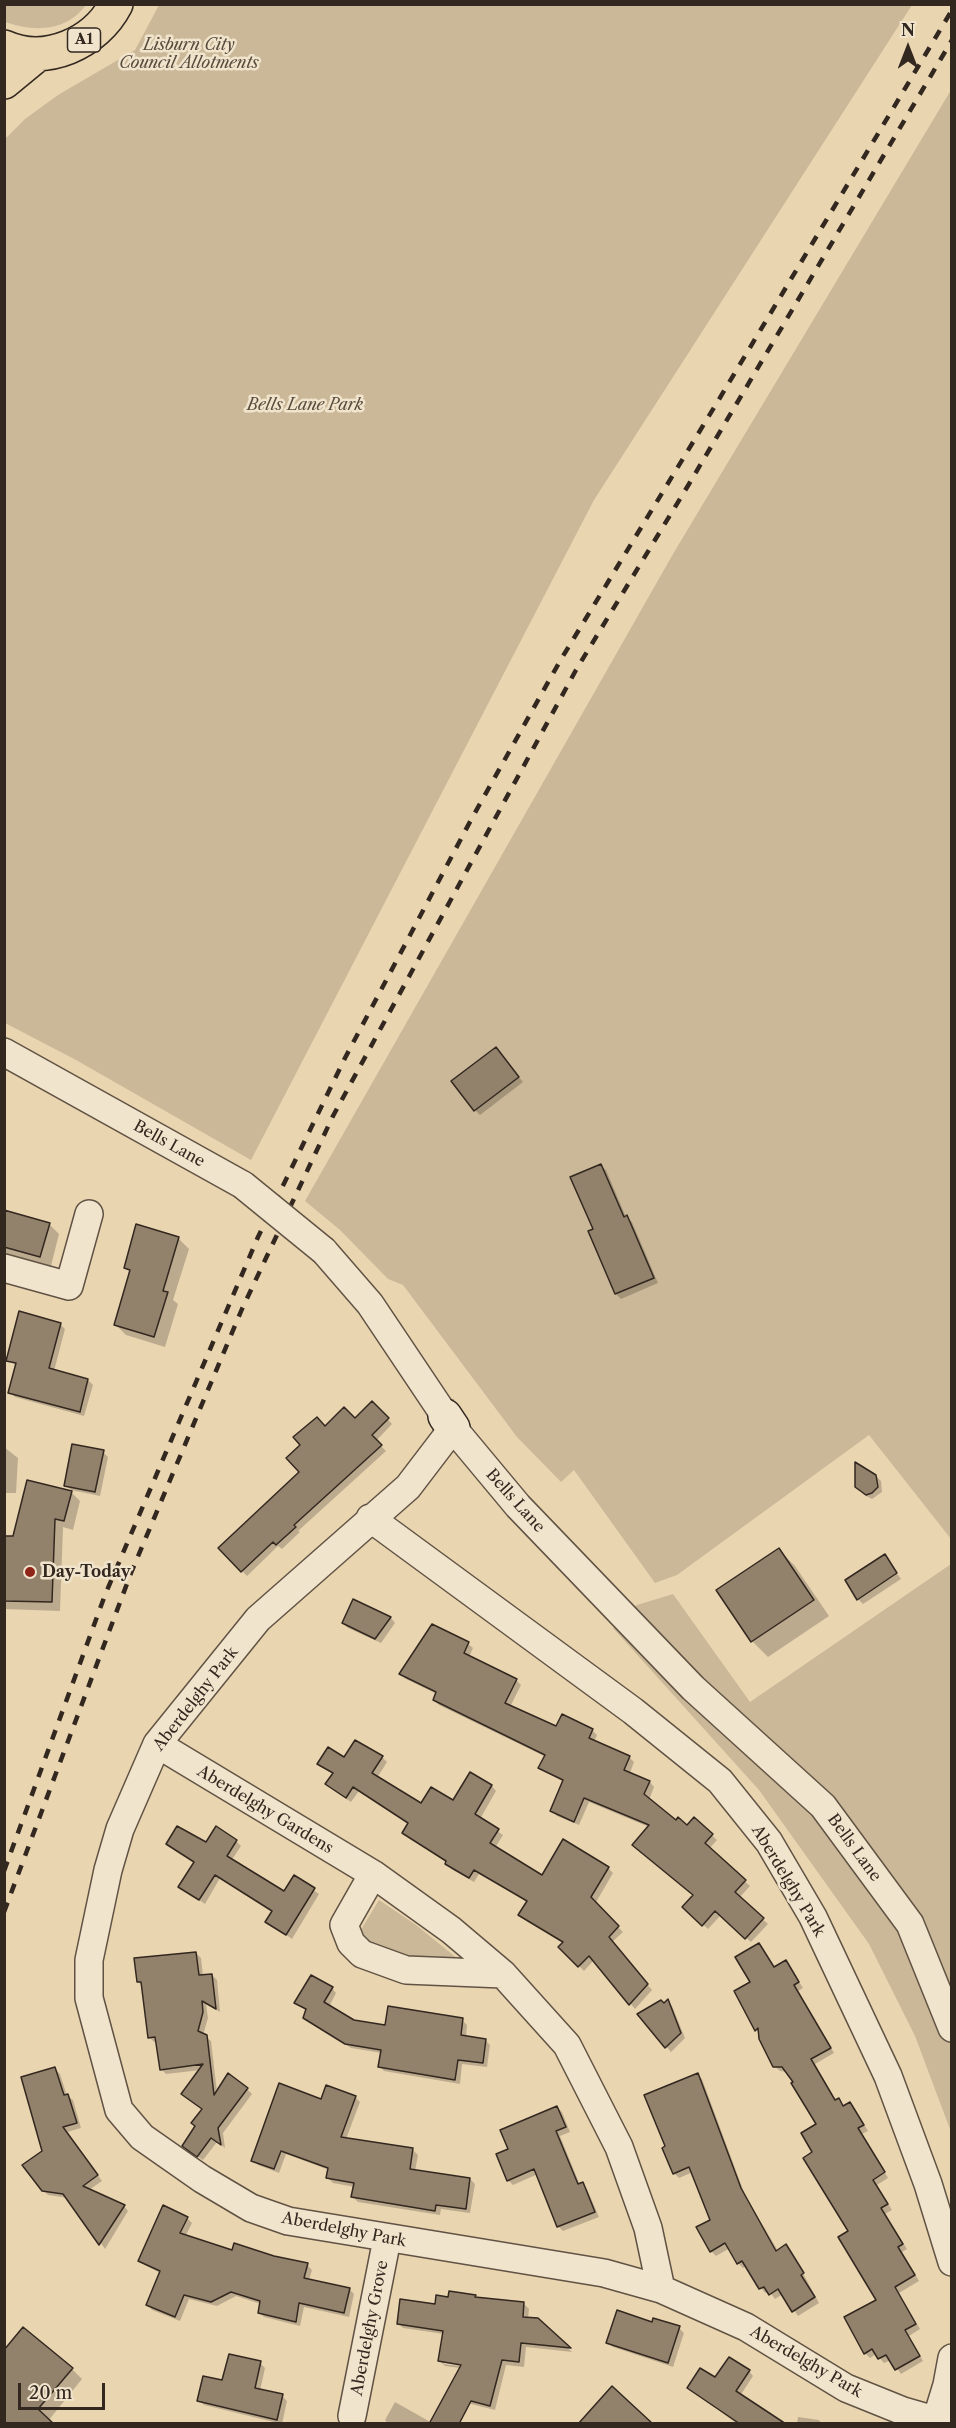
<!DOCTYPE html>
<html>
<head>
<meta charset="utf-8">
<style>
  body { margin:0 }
  #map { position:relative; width:956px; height:2428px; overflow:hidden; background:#ead5b1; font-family:"Libre Caslon Text",serif }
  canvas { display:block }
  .frame { position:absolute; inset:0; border:6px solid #332820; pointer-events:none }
  .north { position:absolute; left:878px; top:18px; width:60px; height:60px; -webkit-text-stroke:4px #f1e4cc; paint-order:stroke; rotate:0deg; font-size:16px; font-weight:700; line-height:24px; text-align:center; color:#332820 }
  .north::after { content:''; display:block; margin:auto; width:21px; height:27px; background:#332820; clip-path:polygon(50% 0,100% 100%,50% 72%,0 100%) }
  .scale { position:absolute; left:18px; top:2383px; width:87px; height:27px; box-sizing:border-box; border:3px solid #332820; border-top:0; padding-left:8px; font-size:18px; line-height:21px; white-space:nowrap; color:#332820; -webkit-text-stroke:4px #f1e4cc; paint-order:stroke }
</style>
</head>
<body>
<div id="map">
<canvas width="956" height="2428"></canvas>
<div class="frame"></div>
<div class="north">N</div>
<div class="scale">20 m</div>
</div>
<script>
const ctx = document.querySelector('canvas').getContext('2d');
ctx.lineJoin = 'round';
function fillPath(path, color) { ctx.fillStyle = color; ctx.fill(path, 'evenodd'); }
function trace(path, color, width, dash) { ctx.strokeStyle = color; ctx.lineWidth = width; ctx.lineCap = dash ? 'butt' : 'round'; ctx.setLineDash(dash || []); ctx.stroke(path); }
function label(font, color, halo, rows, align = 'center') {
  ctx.font = font + ' "Libre Caslon Text",serif'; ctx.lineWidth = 5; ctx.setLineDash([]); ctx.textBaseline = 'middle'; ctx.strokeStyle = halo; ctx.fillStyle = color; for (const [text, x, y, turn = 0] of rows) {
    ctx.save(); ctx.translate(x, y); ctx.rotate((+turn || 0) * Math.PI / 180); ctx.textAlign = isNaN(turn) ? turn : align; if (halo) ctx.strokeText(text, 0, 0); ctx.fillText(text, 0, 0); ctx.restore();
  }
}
fillPath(new Path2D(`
  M4,5L5,4L86,5C66,32 34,32 5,22Z
  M159,5H912L594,500L251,1160L76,1060L5,1023V139L25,119L58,95L135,50Z
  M951,90V1539L869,1435L677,1575L655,1583L574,1470L561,1482L517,1437L403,1285L388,1279L340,1230L305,1201L673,554Z
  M951,1564V2132L915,2036L869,1944L759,1790L613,1628L637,1605L673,1594L750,1702Z
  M379,1900L416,1925L463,1963L407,1962L365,1947L359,1933Z`), '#cbb898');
fillPath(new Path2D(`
  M496,1049L523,1082L480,1115L475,1110Z
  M601,1166L606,1170L626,1217L632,1222L658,1283L621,1299L616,1294L590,1232L595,1230Z
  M4,1214L49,1224L59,1234L51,1266L4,1254Z
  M178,1238L189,1249L173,1300L178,1304L165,1347L126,1335L116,1325L131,1273L125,1268Z
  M60,1324L65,1329L54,1371L88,1380L93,1385L84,1416L15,1397L10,1392L17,1366L8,1360Z
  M372,1403L392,1424L376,1441L386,1451L298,1531L300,1532L282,1549L278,1546L247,1576L220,1548L302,1472L303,1445L325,1428L355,1420Z
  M4,1447L18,1458L16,1493H4Z
  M103,1452L108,1457L100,1496L71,1490L66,1485Z
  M876,1476L881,1481L882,1492L872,1499L864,1495L855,1483Z
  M71,1492L80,1501L73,1530L63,1527L60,1611L4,1609V1537L15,1538Z
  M779,1550L795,1566L829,1616L768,1657L752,1641Z
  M884,1556L901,1579L863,1604L858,1599Z
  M354,1601L391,1618L395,1623L381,1643L348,1628L343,1623Z
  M433,1626L468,1644L473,1648L469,1657L516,1680L521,1685L510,1707L557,1728L592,1730L597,1735L594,1742L629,1757L634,1762L630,1773L650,1782L654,1787L649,1800L676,1822L687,1827L694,1819L712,1835L717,1840L709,1849L750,1886L739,1898L768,1924L751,1942L721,1915L708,1929L684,1907L694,1895L649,1827L589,1802L579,1825L557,1816L552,1811L564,1782L545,1772L540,1767L546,1757L439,1705L434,1700L437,1694L406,1679L401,1674Z
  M382,1757L387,1762L377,1778L421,1805L454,1802L482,1780L492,1786L496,1791L480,1819L503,1835L495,1848L542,1877L608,1868L613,1873L595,1904L623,1932L612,1942L652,1990L635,2009L594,1960L584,1971L560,1947L564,1944L525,1920L520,1915L528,1902L479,1874L474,1882L451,1869L447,1862L404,1833L410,1824L359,1791L351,1802L332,1789L327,1784L334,1774L319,1763L344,1759Z
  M236,1841L241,1846L231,1861L285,1893L295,1877L319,1894L292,1939L267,1921L273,1912L220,1878L205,1904L180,1887L195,1863L173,1848Z
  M759,1945L775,1968L786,1961L803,1988L798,1991L834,2053L815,2064L836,2101L839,2100L845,2107L850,2104L855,2109L868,2131L862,2134L888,2178L877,2185L892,2210L885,2214L907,2249L902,2252L919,2281L899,2293L920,2329L909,2336L923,2361L901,2374L891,2360L884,2363L876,2354L870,2358L865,2353L878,2301L814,2153L818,2125L787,2072L780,2071L774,2066L760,2034L756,2030L752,1982Z
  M196,1953L201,1958L203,1976L212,1975L217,1980L220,2012L206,2004L208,2018L203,2035L211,2041L217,2092L247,2089L252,2094L223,2133L225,2148L217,2142L203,2160L189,2151L203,2110L188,2099L201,2070L166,2074L161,2069L157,2042H154L149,2037L143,1986L138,1982Z
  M332,1988L336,1993L329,2007L353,2022L386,2027L462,2020L467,2025L466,2038L485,2040L490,2045L487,2067L462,2064L460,2084L384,2071L379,2066L382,2053L351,2048L305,2018L307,2011L296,2003Z
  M668,2001L672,2006L685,2038L671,2052L639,2015Z
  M55,2069L60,2074L67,2096L73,2100L81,2128L67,2132L102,2181L89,2190L124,2206L128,2211L105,2249L68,2198L48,2195L43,2190L44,2152Z
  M697,2075L702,2079L745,2195L778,2251L786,2246L791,2251L819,2303L798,2316L783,2294L775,2299L769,2291L765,2293L746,2266L743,2268L738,2263L730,2248L716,2256L711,2251L712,2220L693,2172L679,2178L674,2173Z
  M327,2087L356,2098L360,2102L346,2139L413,2150L418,2155L415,2171L470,2179L475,2184L470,2213L441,2209L440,2215L358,2202L353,2197L355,2187L333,2183L328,2178L329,2170L286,2154L279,2173L258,2165L253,2160L322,2101Z
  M557,2107L562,2112L570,2132L560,2136L580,2185L582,2184L587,2189L599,2217L563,2231L558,2226L538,2174L513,2185L508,2180L510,2150Z
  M187,2218L192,2223L185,2237L233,2252L307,2265L312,2270L309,2280L349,2289L354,2294L349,2317L304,2307L300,2326L264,2317L259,2312L261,2304L236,2296L217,2306L189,2299L180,2321L152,2310L148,2305L160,2273L145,2265L140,2260Z
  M475,2296L478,2299L524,2304L529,2309L528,2319L537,2320L572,2352L526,2347L524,2367L506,2365L495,2410L451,2399L460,2368L445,2366L440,2361L444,2334L403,2328L398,2323L450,2299ZM444,2361L468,2364V2367L444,2364Z
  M652,2323L679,2328L684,2333L673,2367L613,2347L608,2343Z
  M260,2363L265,2368L260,2391L282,2396L287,2401L282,2424L204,2405L199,2400L223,2382Z
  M72,2369L82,2379L48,2421L4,2424Z
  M749,2371L753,2376L740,2396L783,2424H737L689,2388Z
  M395,2402L434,2424H388L385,2420Z
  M798,2417L819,2420L822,2424H797Z`), '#0003');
const building = new Path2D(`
  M496,1047L519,1077L474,1111L451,1081Z
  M601,1164L624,1217L627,1215L654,1278L615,1294L588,1231L593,1229L570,1177Z
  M4,1210L50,1223L40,1257L4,1247Z
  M136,1224L179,1237L163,1291L168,1292L154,1337L114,1325L130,1270L124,1268Z
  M19,1311L61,1323L49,1368L88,1379L80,1412L8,1393L16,1363L6,1361Z
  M372,1401L389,1418L372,1435L382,1445L294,1525L296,1527L276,1545L273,1542L241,1572L218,1548L299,1472L286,1458L300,1445L293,1437L317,1417L325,1426L344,1407L355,1418Z
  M72,1444L104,1450L95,1492L64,1486Z
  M855,1462L876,1475L878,1487L872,1493L866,1495L855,1487Z
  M27,1480L72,1491L64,1521L55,1519L52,1602L4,1601V1536H13Z
  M779,1548L814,1600L751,1642L716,1590Z
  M885,1554L897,1573L857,1600L845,1580Z
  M353,1599L391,1617L375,1639L342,1623Z
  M432,1624L469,1642L464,1653L517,1679L505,1703L556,1726L562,1714L593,1729L589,1738L630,1756L624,1770L650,1781L644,1794L676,1820L678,1817L687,1825L694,1817L713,1834L705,1843L746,1880L735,1892L764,1918L745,1939L715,1911L702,1926L682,1907L693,1895L632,1845L649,1825L584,1798L574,1822L550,1811L563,1780L538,1768L545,1755L433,1700L436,1692L399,1674Z
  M355,1740L383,1756L372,1773L421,1803L431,1787L453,1800L470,1772L492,1785L475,1814L499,1829L490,1843L542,1875L563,1839L609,1867L591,1897L619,1926L609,1937L648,1984L629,2005L589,1956L578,1967L558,1947L563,1942L518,1915L527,1901L474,1870L469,1878L445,1864L446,1861L402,1833L408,1823L353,1787L346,1798L325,1784L333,1773L317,1764L328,1747L344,1757Z
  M177,1826L206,1842L216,1826L237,1840L227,1856L284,1891L294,1875L315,1888L286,1935L265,1922L272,1911L215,1875L199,1900L178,1887L194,1862L166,1844Z
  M759,1943L774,1967L786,1960L799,1982L794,1985L831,2048L811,2059L835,2100L839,2098L843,2106L850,2102L864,2125L858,2128L885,2172L873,2180L888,2204L881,2208L903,2244L898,2247L915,2275L895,2287L916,2324L905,2330L920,2356L895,2370L886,2355L878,2359L872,2349L864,2354L844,2317L876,2300L838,2237L848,2231L803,2158L812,2152L801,2133L816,2124L791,2083L793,2082L782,2067H773L759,2039L758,2028L755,2031L734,1991L750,1982L735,1957Z
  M196,1952L199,1975L212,1974L216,2009L202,2001L203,2012L198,2031L207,2035L214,2095L228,2073L248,2088L218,2128L221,2145L211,2138L197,2157L182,2146L195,2126L191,2123L202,2109L181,2094L203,2064L160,2070L155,2037L148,2038L141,1982H137L134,1958Z
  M311,1975L333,1987L324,2002L354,2020L385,2025L388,2006L463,2018L461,2035L486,2039L483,2063L458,2060L455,2080L378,2067L381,2050L345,2044L303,2018L306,2009L294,2003Z
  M668,1999L681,2033L665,2048L637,2014L661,2000L664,2003Z
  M55,2067L64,2095L68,2094L77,2123L63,2127L98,2175L83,2186L125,2205L99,2245L63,2194L42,2191L22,2165L42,2151L21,2077Z
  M698,2073L741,2188L776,2251L786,2244L804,2273L801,2275L815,2297L792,2312L778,2289L769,2295L764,2287L759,2289L742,2261L737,2264L725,2243L710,2252L696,2227L710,2220L689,2167L673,2174L662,2148L665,2146L644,2095Z
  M279,2083L321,2099L326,2085L356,2096L341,2137L413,2148L410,2169L470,2178L466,2209L436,2205L435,2211L351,2197L354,2183L326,2178L328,2168L281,2151L274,2169L251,2161Z
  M557,2106L566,2127L556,2131L578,2184L583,2182L595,2212L557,2227L534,2169L507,2181L496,2154L508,2149L500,2130Z
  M163,2205L188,2217L180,2233L232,2250L234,2243L274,2256L308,2263L304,2278L350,2288L344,2313L299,2303L296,2322L258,2313L260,2301L231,2292L211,2302L184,2295L175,2317L146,2305L160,2271L138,2261Z
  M449,2291L476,2295L475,2297L524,2302L523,2317L538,2318L571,2348L521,2343L519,2362L502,2360L490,2406L471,2401L459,2424H429L461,2365L438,2361L443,2331L397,2324L400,2299L435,2304L436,2295L448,2297Z
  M617,2310L652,2322L653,2318L680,2326L668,2363L606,2343Z
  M23,2327L73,2368L38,2409L54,2424H4V2350Z
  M229,2354L261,2361L255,2388L283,2394L277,2420L197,2401L203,2376L222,2380Z
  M729,2357L750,2370L736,2391L786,2424H740L687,2388L700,2368L715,2377Z
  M612,2386L653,2424H578Z`);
fillPath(building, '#92826b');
trace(building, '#332820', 1.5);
const street = new Path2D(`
  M4,1052L243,1185
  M324,1251L370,1304L445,1416
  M4,1268L69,1286L89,1214
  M370,1518L633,1711L720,1781L769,1842L813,1917L888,2076L928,2184L952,2262
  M157,1744L373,1874L451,1930L503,1974L567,2045L619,2147L648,2228L661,2289
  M373,1874L344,1925L351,1943L362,1954L406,1970L503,1974
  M352,2416L387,2239
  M936,2421L947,2385L952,2358
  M948,2424L903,2411L846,2388L746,2327L661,2289L604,2273L288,2221L251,2208L202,2179L142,2137L119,2110L89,1998V1960L108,1870L120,1829L157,1744L258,1619L408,1487L453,1428L518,1506L693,1688L823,1806L910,1924L952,2028`);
const secondary = new Path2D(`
  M445,1416L453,1428`);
const highway = new Path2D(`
  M4,47C46,66 96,43 116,4
  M4,82L38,54`);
trace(street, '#615344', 30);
trace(secondary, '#332820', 36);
trace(highway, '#332820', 36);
trace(street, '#f1e4cc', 27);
trace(secondary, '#f1e4cc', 33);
trace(highway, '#ead5b1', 33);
trace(new Path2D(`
  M4,1871L105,1595L258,1237L345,1058L472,818L560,661L718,401L952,10
  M4,1912L131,1573L242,1309L333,1116L576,670L689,484L952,40`), '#332820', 4.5, [10, 10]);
const streetBridge = new Path2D(`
  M243,1185L324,1251`);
trace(streetBridge, '#615344', 30, []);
trace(streetBridge, '#f1e4cc', 27);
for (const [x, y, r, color] of [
  [30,1572,6,"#8f2418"]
]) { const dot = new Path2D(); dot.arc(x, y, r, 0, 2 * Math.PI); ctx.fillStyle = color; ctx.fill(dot); trace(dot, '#f1e4cc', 2); }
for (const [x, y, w] of [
  [84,40,33]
]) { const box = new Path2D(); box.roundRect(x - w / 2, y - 12, w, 24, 4.5); ctx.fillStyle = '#f1e4cc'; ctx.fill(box); trace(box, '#332820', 1.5); }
label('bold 15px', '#332820', null, [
  ["A1",84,40]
]);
label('italic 16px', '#594c3e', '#f1e4cc', [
  ["Lisburn City",189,45],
  ["Council Allotments",189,63],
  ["Bells Lane Park",305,405]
]);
label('16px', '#332820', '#f1e4cc', [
  ["Bells Lane",169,1144,29],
  ["Bells Lane",515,1501,48],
  ["Aberdelghy Park",196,1699,-52],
  ["Aberdelghy Gardens",265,1810,31],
  ["Bells Lane",854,1848,54],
  ["Aberdelghy Park",788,1881,59],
  ["Aberdelghy Park",344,2230,11],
  ["Aberdelghy Grove",370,2328,-79],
  ["Aberdelghy Park",806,2362,30]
]);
label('bold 16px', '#332820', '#f1e4cc', [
  ["Day-Today",42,1572]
], 'left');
</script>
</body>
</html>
